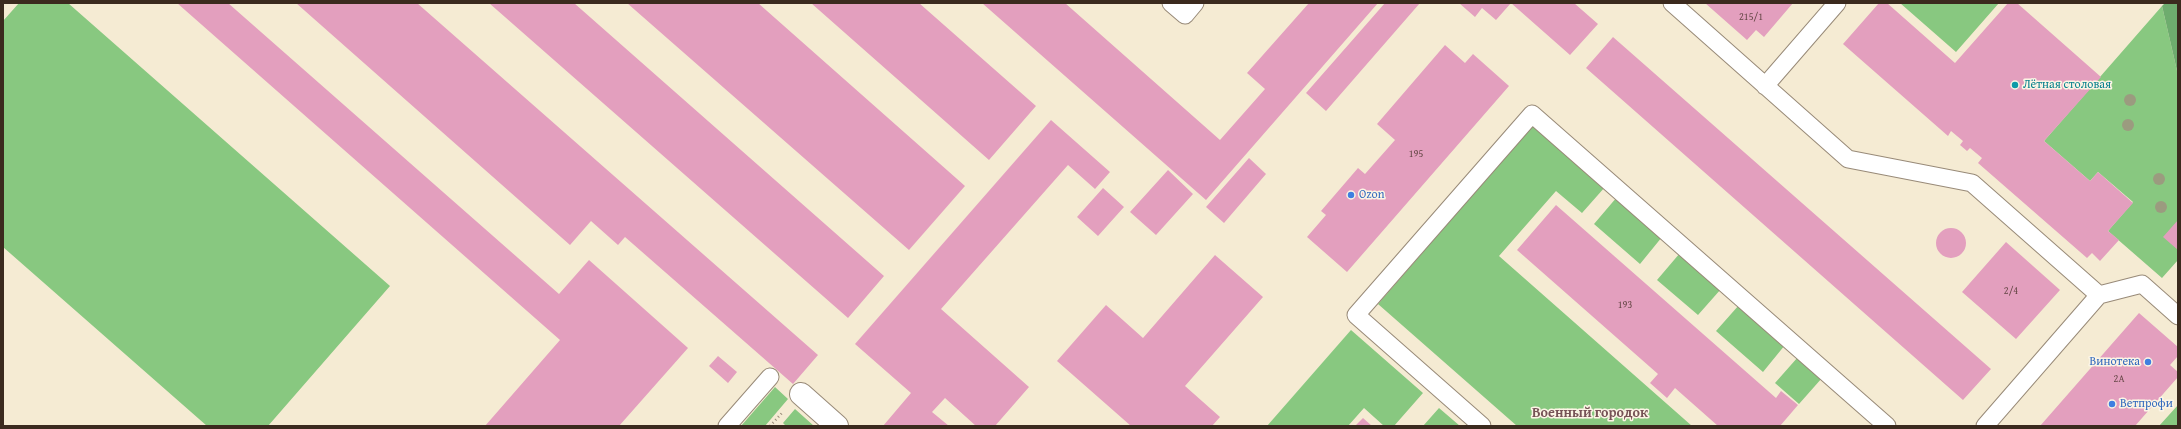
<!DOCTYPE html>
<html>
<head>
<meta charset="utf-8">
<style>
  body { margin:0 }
  #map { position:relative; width:2181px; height:429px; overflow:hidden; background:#f5ebd3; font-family:"Gentium Book Plus",serif }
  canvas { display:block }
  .frame { position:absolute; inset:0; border:4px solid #3b2a1e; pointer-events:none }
</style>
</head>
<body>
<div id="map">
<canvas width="2181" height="429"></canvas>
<div class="frame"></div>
</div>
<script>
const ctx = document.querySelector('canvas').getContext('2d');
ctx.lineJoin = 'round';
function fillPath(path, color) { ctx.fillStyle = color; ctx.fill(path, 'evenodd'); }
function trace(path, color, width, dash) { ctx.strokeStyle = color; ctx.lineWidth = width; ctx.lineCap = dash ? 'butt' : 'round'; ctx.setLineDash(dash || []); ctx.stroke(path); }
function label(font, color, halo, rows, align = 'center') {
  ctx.font = font + ' "Gentium Book Plus",serif'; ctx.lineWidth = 3; ctx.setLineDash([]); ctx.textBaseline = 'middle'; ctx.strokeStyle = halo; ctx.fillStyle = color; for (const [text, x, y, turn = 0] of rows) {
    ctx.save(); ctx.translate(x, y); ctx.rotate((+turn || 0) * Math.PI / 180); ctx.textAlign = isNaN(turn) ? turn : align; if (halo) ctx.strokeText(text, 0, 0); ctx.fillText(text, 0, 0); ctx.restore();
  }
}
fillPath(new Path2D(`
  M19,3H68L390,286L268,426H207L3,247V21Z
  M1900,3H1999L1956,52Z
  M2162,6L2178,75V260L2162,278L2108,231L2133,202L2098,172L2090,181L2044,141Z
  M1534,124L1605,187L1582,213L1556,191L1499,256L1692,426H1517L1378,304Z
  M1617,197L1662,237L1640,264L1594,224Z
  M1680,253L1721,289L1698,315L1657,280Z
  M1739,305L1785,345L1763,372L1716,331Z
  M1351,330L1423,393L1394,426H1384L1364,408L1348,426H1267Z
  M1798,357L1822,378L1799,404L1775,383Z
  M775,387L788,399L765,426H741Z
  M2178,405V426H2159Z
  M1439,408L1460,426H1423Z
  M795,409L814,426H786L783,423Z`), '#88c880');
fillPath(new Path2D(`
  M2165,3H2178V75L2162,6Z`), '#6eac6e');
fillPath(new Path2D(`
  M177,3H228L559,294L589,260L688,348L619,426H485L560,340Z
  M296,3H417L818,355L793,384L625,237L618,245L591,221L570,245Z
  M489,3H574L884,276L848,318Z
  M627,3H758L965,186L909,250Z
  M811,3H919L1036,106L989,160Z
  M982,3H1065L1220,140L1265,89L1247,73L1309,3H1378L1206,200Z
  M1385,3H1420L1326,111L1306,93Z
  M1459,3H1574L1598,24L1570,55L1511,3L1496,20L1482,8L1475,17Z
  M1705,3H1793L1764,37L1756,30L1747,40Z
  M1879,3H1887L1955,63L2008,3H2017L2101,77L2044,141L2090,181L2098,172L2133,203L2108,231L2119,240L2100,261L2092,253L2087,258L1978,163L1982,158L1970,148L1967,151L1960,145L1963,141L1951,131L1948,136L1843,44Z
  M1613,37L1991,369L1963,400L1586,68Z
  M1445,45L1465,63L1473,54L1509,86L1347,272L1307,237L1326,215L1321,211L1358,168L1365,174L1395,140L1377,124Z
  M1051,120L1110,172L1095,189L1068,165L941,309L1029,387L995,426H976L945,398L932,412L949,426H883L911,393L855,344Z
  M1249,158L1266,174L1224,223L1206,207Z
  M1168,170L1193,194L1156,235L1130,212Z
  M1103,188L1124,207L1098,236L1077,217Z
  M1556,205L1776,398L1781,391L1798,405L1780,426H1718L1675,388L1667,398L1650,383L1658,374L1517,250Z
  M2178,220V250L2163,237Z
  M1936 243a15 15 0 1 1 30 0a15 15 0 1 1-30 0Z
  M2006,242L2060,290L2016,339L1962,292Z
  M1215,255L1263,297L1185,386L1220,417L1212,426H1131L1057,361L1106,305L1143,338Z
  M2139,313L2178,347V356L2170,365L2178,372V377L2135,426H2040Z
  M718,356L737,372L728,383L709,366Z
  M1363,418L1372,426H1355Z`), '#e39fbe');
const lane = new Path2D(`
  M1171,3L1185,15L1195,3
  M1672,3L1848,159L1972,183L2099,295
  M1765,86L1837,3
  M727,426L770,377
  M1482,426L1356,315L1532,114L1887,426
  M1985,426L2099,295L2142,284L2178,316`);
const street = new Path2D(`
  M801,394L837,426`);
trace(lane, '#988a78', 19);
trace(street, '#988a78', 24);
trace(new Path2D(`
  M770,426L782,413`), '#988a78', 2.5, [1, 3]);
trace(lane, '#fff', 17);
trace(street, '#fff', 22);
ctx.fillStyle = '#9b9b7f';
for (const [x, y] of [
  [2130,100],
  [2128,125],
  [2159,179],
  [2161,207]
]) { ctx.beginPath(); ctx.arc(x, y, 6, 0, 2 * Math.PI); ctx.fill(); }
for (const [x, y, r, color] of [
  [2015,85,4,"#0f9aa8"],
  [1351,195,4,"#3f7fe0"],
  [2148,362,4,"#3f7fe0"],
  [2112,404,4,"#3f7fe0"]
]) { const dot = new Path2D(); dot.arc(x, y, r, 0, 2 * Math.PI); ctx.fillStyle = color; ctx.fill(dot); trace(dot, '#fcf5e5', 1.5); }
label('10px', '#654746', null, [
  ["215/1",1751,17],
  ["195",1416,154],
  ["2/4",2011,291],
  ["193",1625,305],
  ["2А",2119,379]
]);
label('12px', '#0d838f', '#fcf5e5', [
  ["Лётная столовая",2023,85]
], 'left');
label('12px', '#366cbe', '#fcf5e5', [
  ["Ozon",1359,195],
  ["Винотека",2140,362,"right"],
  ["Ветпрофи",2120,404]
], 'left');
label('bold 14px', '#765356', '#fcf5e5', [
  ["Военный городок",1590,413]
]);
</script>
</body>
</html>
